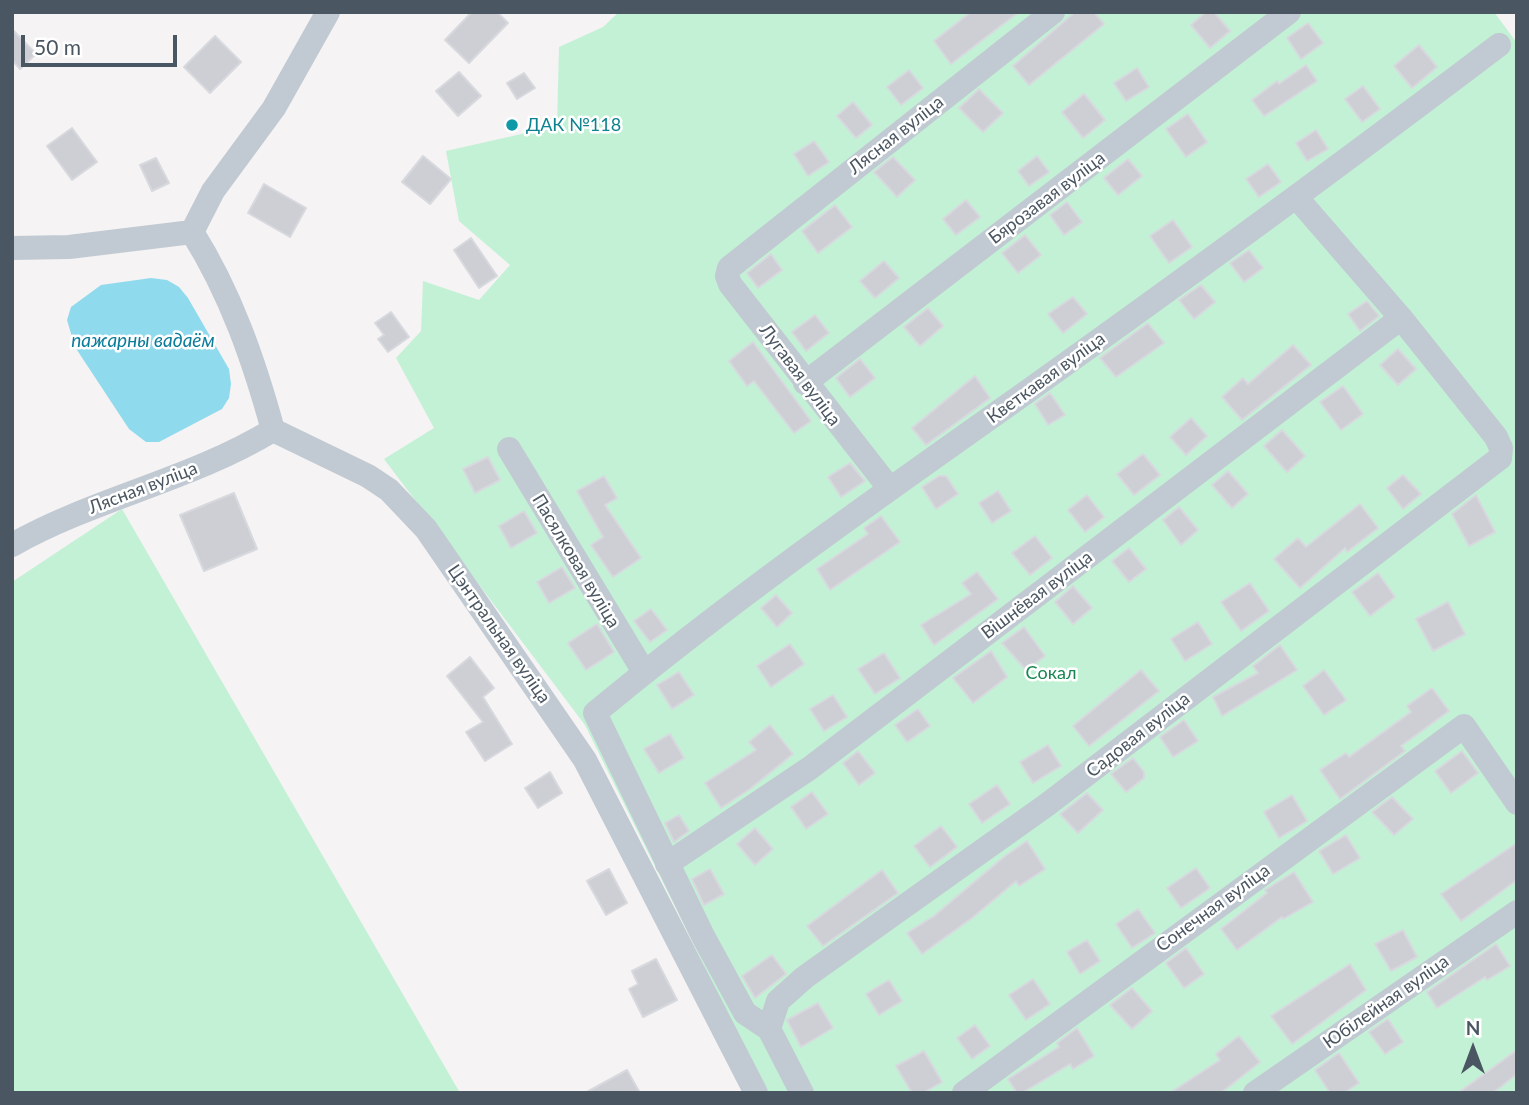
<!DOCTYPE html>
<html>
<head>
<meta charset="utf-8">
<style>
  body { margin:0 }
  #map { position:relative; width:1529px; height:1105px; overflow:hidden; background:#f5f3f3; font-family:Lato,sans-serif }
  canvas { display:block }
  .frame { position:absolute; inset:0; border:14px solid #4a5661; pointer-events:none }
  .north { position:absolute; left:1438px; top:1014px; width:70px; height:70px; -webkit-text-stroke:5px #fff; paint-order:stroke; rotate:0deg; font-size:19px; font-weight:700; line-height:28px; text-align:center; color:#4a5661 }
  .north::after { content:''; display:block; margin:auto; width:24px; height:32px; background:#4a5661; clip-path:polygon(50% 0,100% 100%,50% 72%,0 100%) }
  .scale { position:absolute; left:21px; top:35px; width:156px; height:32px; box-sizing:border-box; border:4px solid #4a5661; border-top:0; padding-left:9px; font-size:21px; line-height:24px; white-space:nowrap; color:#4a5661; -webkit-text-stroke:5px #fff; paint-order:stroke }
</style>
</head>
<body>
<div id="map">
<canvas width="1529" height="1105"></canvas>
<div class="frame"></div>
<div class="north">N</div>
<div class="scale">50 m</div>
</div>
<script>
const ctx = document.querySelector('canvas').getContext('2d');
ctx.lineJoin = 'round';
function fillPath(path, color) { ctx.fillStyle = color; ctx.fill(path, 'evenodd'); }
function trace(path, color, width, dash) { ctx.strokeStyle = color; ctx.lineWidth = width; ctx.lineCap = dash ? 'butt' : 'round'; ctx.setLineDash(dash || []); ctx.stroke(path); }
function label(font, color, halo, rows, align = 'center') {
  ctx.font = font + ' Lato,sans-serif'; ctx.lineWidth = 5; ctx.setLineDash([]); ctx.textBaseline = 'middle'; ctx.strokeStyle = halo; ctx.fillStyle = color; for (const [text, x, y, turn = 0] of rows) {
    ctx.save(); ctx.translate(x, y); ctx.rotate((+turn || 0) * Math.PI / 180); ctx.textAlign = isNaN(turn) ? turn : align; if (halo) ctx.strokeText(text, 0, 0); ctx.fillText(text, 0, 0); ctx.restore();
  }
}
fillPath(new Path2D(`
  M619,12H1494L1517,43V1093H767L585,725L384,459L434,428L396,358L421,331L423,281L479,300L510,265L459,221L446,151L557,126L559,47L603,27Z
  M122,509L460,1093H12V582Z`), '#c3f1d5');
fillPath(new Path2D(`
  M151,278L167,280L179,287L188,298L229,369L231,384L229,398L222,409L159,442H146L129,429L75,347L67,320L71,307L101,285Z`), '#90daee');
const building = new Path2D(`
  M472,12H497L508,23L469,63L445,40Z
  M971,12H1019L951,64L934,41Z
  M1075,12H1094L1104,24L1029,85L1013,66Z
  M1206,12H1214L1230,31L1210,48L1191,25Z
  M1308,23L1323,43L1301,59L1287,38Z
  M12,29L36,54L20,69L12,60Z
  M215,36L241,62L210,93L184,67Z
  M1419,45L1437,67L1412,88L1394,66Z
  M1306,65L1317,81L1264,116L1252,100L1277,81L1279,84Z
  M1137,68L1149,87L1126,101L1114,83Z
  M909,70L923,88L901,105L887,87Z
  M459,72L481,96L458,116L436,91Z
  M524,73L535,88L517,99L507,83Z
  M1363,86L1380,109L1362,122L1345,99Z
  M979,89L1003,113L983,132L959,108Z
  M1084,94L1105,120L1083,138L1062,112Z
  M853,102L872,125L856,138L837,116Z
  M1188,114L1207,142L1186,157L1166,129Z
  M72,128L97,162L72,180L47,146Z
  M1316,130L1328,149L1307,161L1296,143Z
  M814,141L829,162L808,176L794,154Z
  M423,156L451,179L430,204L402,182Z
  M1037,156L1049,172L1029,186L1018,171Z
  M893,157L915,180L897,197L874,172Z
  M156,158L169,183L152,191L140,165Z
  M1128,159L1142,176L1118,195L1104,178Z
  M1268,164L1281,182L1259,197L1246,179Z
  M264,184L306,208L290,237L248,213Z
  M966,200L980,217L956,235L943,219Z
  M1067,202L1082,222L1064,235L1050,215Z
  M835,205L852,227L818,253L802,231Z
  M1173,220L1192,247L1169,263L1150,236Z
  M1025,235L1041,255L1018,273L1002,253Z
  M471,238L497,276L479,288L454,250Z
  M1249,250L1263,268L1244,282L1230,263Z
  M771,254L782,270L758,288L747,273Z
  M884,261L899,278L875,298L860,281Z
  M1201,285L1215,302L1194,319L1179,300Z
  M1073,297L1087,314L1063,333L1048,314Z
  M1367,301L1379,316L1360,331L1348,314Z
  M928,308L943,326L920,346L904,327Z
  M391,312L409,337L388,352L378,339L384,335L375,323Z
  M815,315L829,333L806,351L792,332Z
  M1148,323L1164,343L1116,377L1100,358Z
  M753,342L811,421L794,433L754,381L747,386L729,361Z
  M1293,345L1311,365L1242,420L1222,397L1243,378L1248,384Z
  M1398,349L1416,369L1398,385L1380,365Z
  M860,359L875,378L850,397L836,378Z
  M975,376L990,398L926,445L912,428Z
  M1343,386L1363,414L1341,430L1320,402Z
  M1050,393L1065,415L1048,425L1035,404Z
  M1191,418L1207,436L1186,455L1170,437Z
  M1282,430L1305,456L1287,472L1264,446Z
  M1143,454L1160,475L1134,495L1117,474Z
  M488,457L500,480L475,493L463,469Z
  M850,463L865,481L841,497L828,477Z
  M1228,471L1248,494L1232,508L1212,485Z
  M1403,475L1421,494L1403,509L1387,488Z
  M604,476L617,498L605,505L641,558L613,577L591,545L603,537L577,491Z
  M939,476H946L958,494L936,509L922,487Z
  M998,491L1011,511L992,523L979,503Z
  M234,493L257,549L204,571L180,515Z
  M1087,495L1104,517L1085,532L1068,510Z
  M1476,495L1495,532L1469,546L1452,514Z
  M1360,504L1378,528L1347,552L1345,548L1300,588L1274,559L1298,538L1306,547Z
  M1179,507L1198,530L1181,545L1163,520Z
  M524,511L537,533L511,548L499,526Z
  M881,516L900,542L830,590L817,569L868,534L864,528Z
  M1035,536L1052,558L1030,575L1012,553Z
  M1129,548L1146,569L1129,582L1112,561Z
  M562,567L575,588L549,603L537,582Z
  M977,572L998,599L934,645L921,625L971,594L962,583Z
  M1378,573L1395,597L1370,616L1352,592Z
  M1250,583L1269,611L1241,631L1221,602Z
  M1073,586L1092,608L1073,624L1055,602Z
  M776,595L792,613L777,627L761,608Z
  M1448,602L1465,634L1433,651L1416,619Z
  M651,609L667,630L650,642L634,621Z
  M1198,622L1212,644L1185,661L1171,639Z
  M597,624L614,652L586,670L568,643Z
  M1024,627L1045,656L1026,670L1002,643Z
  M790,644L804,664L771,687L757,666Z
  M1280,645L1297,670L1222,716L1213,697L1258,673L1253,666Z
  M991,651L1007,677L973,703L953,678Z
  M884,653L900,678L875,694L858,669Z
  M470,657L494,688L483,697L512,744L485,761L466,732L483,722L447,676Z
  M1141,670L1159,691L1089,746L1073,726Z
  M1324,670L1346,700L1324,715L1303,686Z
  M679,672L694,695L672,709L657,685Z
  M1432,688L1449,711L1401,746L1405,751L1340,799L1320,770L1346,753L1349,757L1411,712L1407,706Z
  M833,695L847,717L824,731L810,709Z
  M918,709L930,726L907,742L895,725Z
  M1184,720L1198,741L1173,757L1160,737Z
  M770,725L793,754L750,789L721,808L705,783L756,750L749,742Z
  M670,734L684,758L659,773L644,749Z
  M1048,745L1061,766L1033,783L1020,762Z
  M858,751L875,773L859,785L843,763Z
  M1462,751L1478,773L1451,793L1435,771Z
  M1133,758L1144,772V778L1126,792L1111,774Z
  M550,772L562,793L538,808L525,788Z
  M997,785L1010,804L982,823L969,804Z
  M812,792L828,814L806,829L791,807Z
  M1087,793L1103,810L1078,833L1060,814Z
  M1292,795L1307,821L1279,838L1264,812Z
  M1392,797L1413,819L1394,835L1372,812Z
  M679,815L689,831L674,842L665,823Z
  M941,826L957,847L930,867L914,846Z
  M755,828L773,849L755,865L737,844Z
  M1346,835L1360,858L1333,874L1319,851Z
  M1027,841L1045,869L1019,886L1016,881L972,918L922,954L907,933L934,916L1005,856Z
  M1517,843V880L1461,921L1441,894Z
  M1196,868L1210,888L1181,908L1167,888Z
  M609,869L627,903L606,915L587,881Z
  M710,869L724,894L704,905L692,879Z
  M882,870L898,893L823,946L807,926Z
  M1294,872L1313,902L1283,919L1282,917L1237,950L1221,929L1267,893L1265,890Z
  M1138,909L1155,933L1132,948L1116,924Z
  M1403,930L1417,957L1391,971L1375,944Z
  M1087,940L1100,961L1080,974L1067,952Z
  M1496,944L1510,966L1487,980L1485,977L1437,1008L1427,992Z
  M1186,948L1204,974L1184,988L1166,963Z
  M772,955L786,974L755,998L742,976Z
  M656,959L677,1000L643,1017L629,989L638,984L632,971Z
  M1350,964L1366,990L1292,1044L1271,1016Z
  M1033,979L1050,1004L1026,1020L1009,995Z
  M889,980L902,1001L879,1015L866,994Z
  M1132,988L1152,1011L1132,1029L1110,1005Z
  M818,1003L833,1028L801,1047L787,1020Z
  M1388,1019L1403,1042L1385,1054L1369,1032Z
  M975,1025L990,1046L972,1059L957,1038Z
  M1077,1028L1094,1056L1073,1069L1070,1064L1022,1093H1017L1008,1079L1059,1047L1057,1043Z
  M1239,1036L1260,1062L1221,1093H1170L1220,1060L1216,1054Z
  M1517,1050V1074L1493,1093H1458Z
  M924,1051L942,1082L923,1093H912L896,1066Z
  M1339,1053L1359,1083L1344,1093H1330L1315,1070Z
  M627,1070L640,1093H585Z`);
fillPath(building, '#cdcfd5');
trace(building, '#d7d9de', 2);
trace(new Path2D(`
  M192,232L213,191L274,108L328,12
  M12,248L69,247L192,232C231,294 254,361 273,430L368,476L389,490L426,529L585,760L756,1093
  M805,383L1289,12
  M509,449L644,672
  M890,489L730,284L727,276L729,268L1053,12
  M12,545C95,498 191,480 273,430
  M667,864L810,768L1401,318
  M769,1029L778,1001L805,977L1048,804L1500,458L1501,448L1496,437L1401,318L1297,198
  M802,1093L769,1029L745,1013L703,936L595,713C731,600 877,498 1021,396C1182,281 1341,165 1499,45
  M964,1093L1464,726L1517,803
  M1255,1093L1517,912`), '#c1cad2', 24);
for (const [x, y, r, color] of [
  [512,125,7,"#0f9aa8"]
]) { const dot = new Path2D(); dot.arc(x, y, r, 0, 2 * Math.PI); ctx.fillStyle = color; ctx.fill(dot); trace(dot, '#fff', 2.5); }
label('18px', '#0d838f', '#fff', [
  ["ДАК №118",526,125]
], 'left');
label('18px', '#4a5661', '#fff', [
  ["Лясная вуліца",896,135,-38],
  ["Бярозавая вуліца",1047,198,-37],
  ["Лугавая вуліца",800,375,53],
  ["Кветкавая вуліца",1046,378,-36],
  ["Лясная вуліца",143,488,-21],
  ["Пасялковая вуліца",576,561,59],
  ["Вішнёвая вуліца",1037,595,-37],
  ["Цэнтральная вуліца",499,634,55],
  ["Садовая вуліца",1138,735,-38],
  ["Сонечная вуліца",1213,908,-36],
  ["Юбілейная вуліца",1386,1002,-35]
]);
label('18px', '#17864f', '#fff', [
  ["Сокал",1051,673]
]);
label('italic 19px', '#0c7c9b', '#fff', [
  ["пажарны вадаём",143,341]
]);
</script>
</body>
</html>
